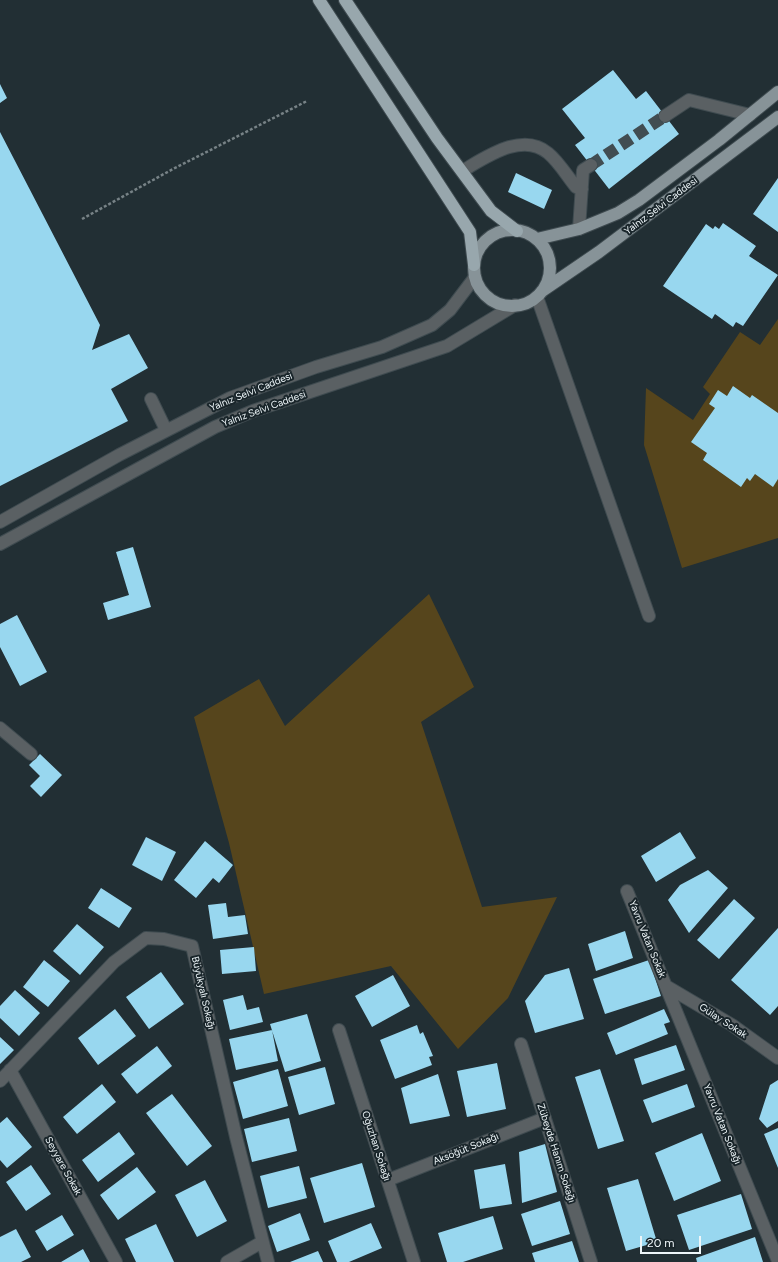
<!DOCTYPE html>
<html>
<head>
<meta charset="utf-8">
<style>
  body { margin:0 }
  #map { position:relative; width:778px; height:1262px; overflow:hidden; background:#222f34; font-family:Figtree,sans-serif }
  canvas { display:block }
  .scale { position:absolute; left:640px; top:1236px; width:61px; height:18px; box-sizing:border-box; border:2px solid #eef6f9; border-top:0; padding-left:5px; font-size:12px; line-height:14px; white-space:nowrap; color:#eef6f9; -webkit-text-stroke:3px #19252a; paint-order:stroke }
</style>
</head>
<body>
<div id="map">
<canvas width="778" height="1262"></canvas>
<div class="scale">20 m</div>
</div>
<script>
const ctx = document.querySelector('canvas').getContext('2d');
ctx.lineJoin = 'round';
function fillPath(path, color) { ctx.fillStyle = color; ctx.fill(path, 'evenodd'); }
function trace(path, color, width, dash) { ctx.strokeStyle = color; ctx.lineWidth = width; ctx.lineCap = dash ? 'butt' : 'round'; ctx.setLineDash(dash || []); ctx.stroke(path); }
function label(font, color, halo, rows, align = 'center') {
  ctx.font = font + ' Figtree,sans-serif'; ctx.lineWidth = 4; ctx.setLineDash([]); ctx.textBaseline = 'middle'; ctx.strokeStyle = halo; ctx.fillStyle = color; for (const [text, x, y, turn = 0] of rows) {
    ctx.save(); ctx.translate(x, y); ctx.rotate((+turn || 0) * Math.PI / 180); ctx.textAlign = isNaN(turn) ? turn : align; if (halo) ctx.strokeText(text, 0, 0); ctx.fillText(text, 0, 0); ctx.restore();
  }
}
fillPath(new Path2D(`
  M778,319V538L682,568L644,445L646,388L693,420L710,394L703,387L740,332L760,345Z
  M429,594L474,687L421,722L482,907L557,897L508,998L458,1049L391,966L264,994L229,843L194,717L259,679L285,726Z`), '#56451c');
fillPath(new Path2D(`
  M613,70L636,99L646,91L679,134L609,189L575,145L585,138L562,109Z
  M0,84L7,98L0,103Z
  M0,132L100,325L92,350L129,334L148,368L111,389L128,421L0,486Z
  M516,173L552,190L544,209L508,192Z
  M778,178V232L753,214Z
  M723,223L756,246L749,256L778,275L743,326L736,322L733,327L715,314L712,319L663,286L706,224L713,229L715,226L719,229Z
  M733,386L750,398L752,395L778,413V479L773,487L755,474L750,481L747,478L741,487L703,460L707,453L691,442L715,408L709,404L718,390L727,396Z
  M133,547L151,607L108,620L103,603L129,595L116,552Z
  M17,615L47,672L20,686L0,647V624Z
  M40,754L62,775L41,797L30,786L40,776L29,765Z
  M680,832L696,858L656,882L641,856Z
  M146,837L176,852L162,881L132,865Z
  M205,841L233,865L219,883L213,878L196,898L174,880Z
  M708,870L728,888L689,933L668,900L680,885Z
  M101,888L132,908L119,928L88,908Z
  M734,899L755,918L719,959L697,940Z
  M226,903L228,917L245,915L248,934L213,939L208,905Z
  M77,924L104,947L80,975L53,951Z
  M778,928V1006L770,1015L731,980Z
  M625,931L633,958L596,971L588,944Z
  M254,947L256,971L222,974L220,950Z
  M44,960L70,981L48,1007L23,987Z
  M649,960L661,996L605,1014L593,979Z
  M569,968L584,1019L535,1033L525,1001L545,975Z
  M161,972L184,1004L149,1029L126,997Z
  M393,975L410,1006L372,1027L355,996Z
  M15,990L40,1013L19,1036L0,1018V1006Z
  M243,995L247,1010L259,1007L263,1022L230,1030L223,1000Z
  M115,1009L136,1036L98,1065L78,1038Z
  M664,1009L670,1022L664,1024L668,1034L616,1055L607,1033Z
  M307,1014L321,1061L285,1072L270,1024Z
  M417,1025L420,1034L423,1032L433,1056L429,1057L432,1065L395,1079L380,1040Z
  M272,1030L278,1061L236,1070L229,1039Z
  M0,1037L14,1050L0,1064Z
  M676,1045L685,1070L642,1085L634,1059Z
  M157,1046L172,1066L137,1094L121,1074Z
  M497,1063L506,1109L467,1117L457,1071Z
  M325,1067L335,1104L299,1115L288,1077Z
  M278,1069L288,1106L243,1119L233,1082Z
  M600,1069L624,1141L598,1149L575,1077Z
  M438,1074L450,1116L410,1124L401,1088Z
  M778,1080V1121L767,1128L759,1119L770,1085Z
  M102,1084L116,1102L77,1134L63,1117Z
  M687,1084L695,1107L652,1123L643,1100Z
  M172,1094L212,1146L187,1166L146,1113Z
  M7,1117L32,1147L7,1168L0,1160V1123Z
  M289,1118L297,1151L252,1162L244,1129Z
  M778,1128V1168L764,1134Z
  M119,1132L135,1154L98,1182L82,1160Z
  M702,1133L721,1181L674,1201L655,1153Z
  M545,1144L557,1192L522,1203L519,1152Z
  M362,1163L375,1207L324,1223L310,1178Z
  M505,1164L512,1204L480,1209L474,1170Z
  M31,1165L51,1194L26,1211L6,1182Z
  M299,1166L307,1198L268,1208L260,1176Z
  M137,1167L156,1192L118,1220L100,1195Z
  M638,1179L657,1242L626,1251L607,1188Z
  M205,1180L227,1221L197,1237L175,1195Z
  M741,1194L752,1229L689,1250L677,1215Z
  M560,1201L570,1234L532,1246L521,1214Z
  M300,1213L310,1240L277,1252L268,1226Z
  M62,1215L74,1235L47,1251L35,1231Z
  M493,1216L503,1249L463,1262H447L438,1233Z
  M371,1223L382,1248L349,1262H337L328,1241Z
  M156,1224L174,1262H136L125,1239Z
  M16,1229L31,1257L21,1262H0V1237Z
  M755,1237L763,1262H697L696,1258Z
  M572,1241L579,1262H535L532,1253Z
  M83,1249L90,1262H61Z
  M318,1251L323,1262H290Z`), '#98d7ef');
trace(new Path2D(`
  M591,165L665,116`), '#414d52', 12, [12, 6]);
const minor = new Path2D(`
  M665,116L689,100L750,115
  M462,171C485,158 522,131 548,153C559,162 567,176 576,187L582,189
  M579,229L583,170L591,165
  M537,297L649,616
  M151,399L166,430
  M0,522L119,455L230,398L316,367L382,347L432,325L450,310L475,277
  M0,544L215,427L253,411L447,346L515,305
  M0,728L31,754
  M627,891L778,1261
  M666,986L732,1025L778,1058
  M339,1030L414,1262
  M521,1044L591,1262
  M10,1070L116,1262
  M0,1081L114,962L146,938L164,939L192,946L236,1137L268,1262
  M388,1180L545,1118
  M227,1262L262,1242`);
const major = new Path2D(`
  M474 268a38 38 0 1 1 76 0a38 38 0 1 1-76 0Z
  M537,239L579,229L618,213L639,200L719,140L778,92
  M542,291L599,252L778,117`);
const highway = new Path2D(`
  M319,0L470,232L474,265
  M345,0L437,138L491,211L517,231`);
trace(minor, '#3f4b50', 14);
trace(major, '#3f4b50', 14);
trace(highway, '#3f4b50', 14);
trace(new Path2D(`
  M82,219L173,169L307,101`), '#778286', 2.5, [3, 2]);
trace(minor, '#5a6063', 12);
trace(major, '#879398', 12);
trace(highway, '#98a7ad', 12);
label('10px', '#eef6f9', '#19252a', [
  ["Yalnız Selvi Caddesi",661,206,-37],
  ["Yalnız Selvi Caddesi",251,392,-22],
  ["Yalniz Selvi Caddesi",264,409,-20],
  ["Yavru Vatan Sokak",647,939,68],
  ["Büyükyalı Sokağı",203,993,77],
  ["Gülay Sokak",723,1021,33],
  ["Yavru Vatan Sokağı",722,1124,68],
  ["Oğuzhan Sokağı",376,1146,72],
  ["Aksöğüt Sokağı",466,1149,-22],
  ["Zübeyde Hanım Sokağı",556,1153,72],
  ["Seyyare Sokak",63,1166,61]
]);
</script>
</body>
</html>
